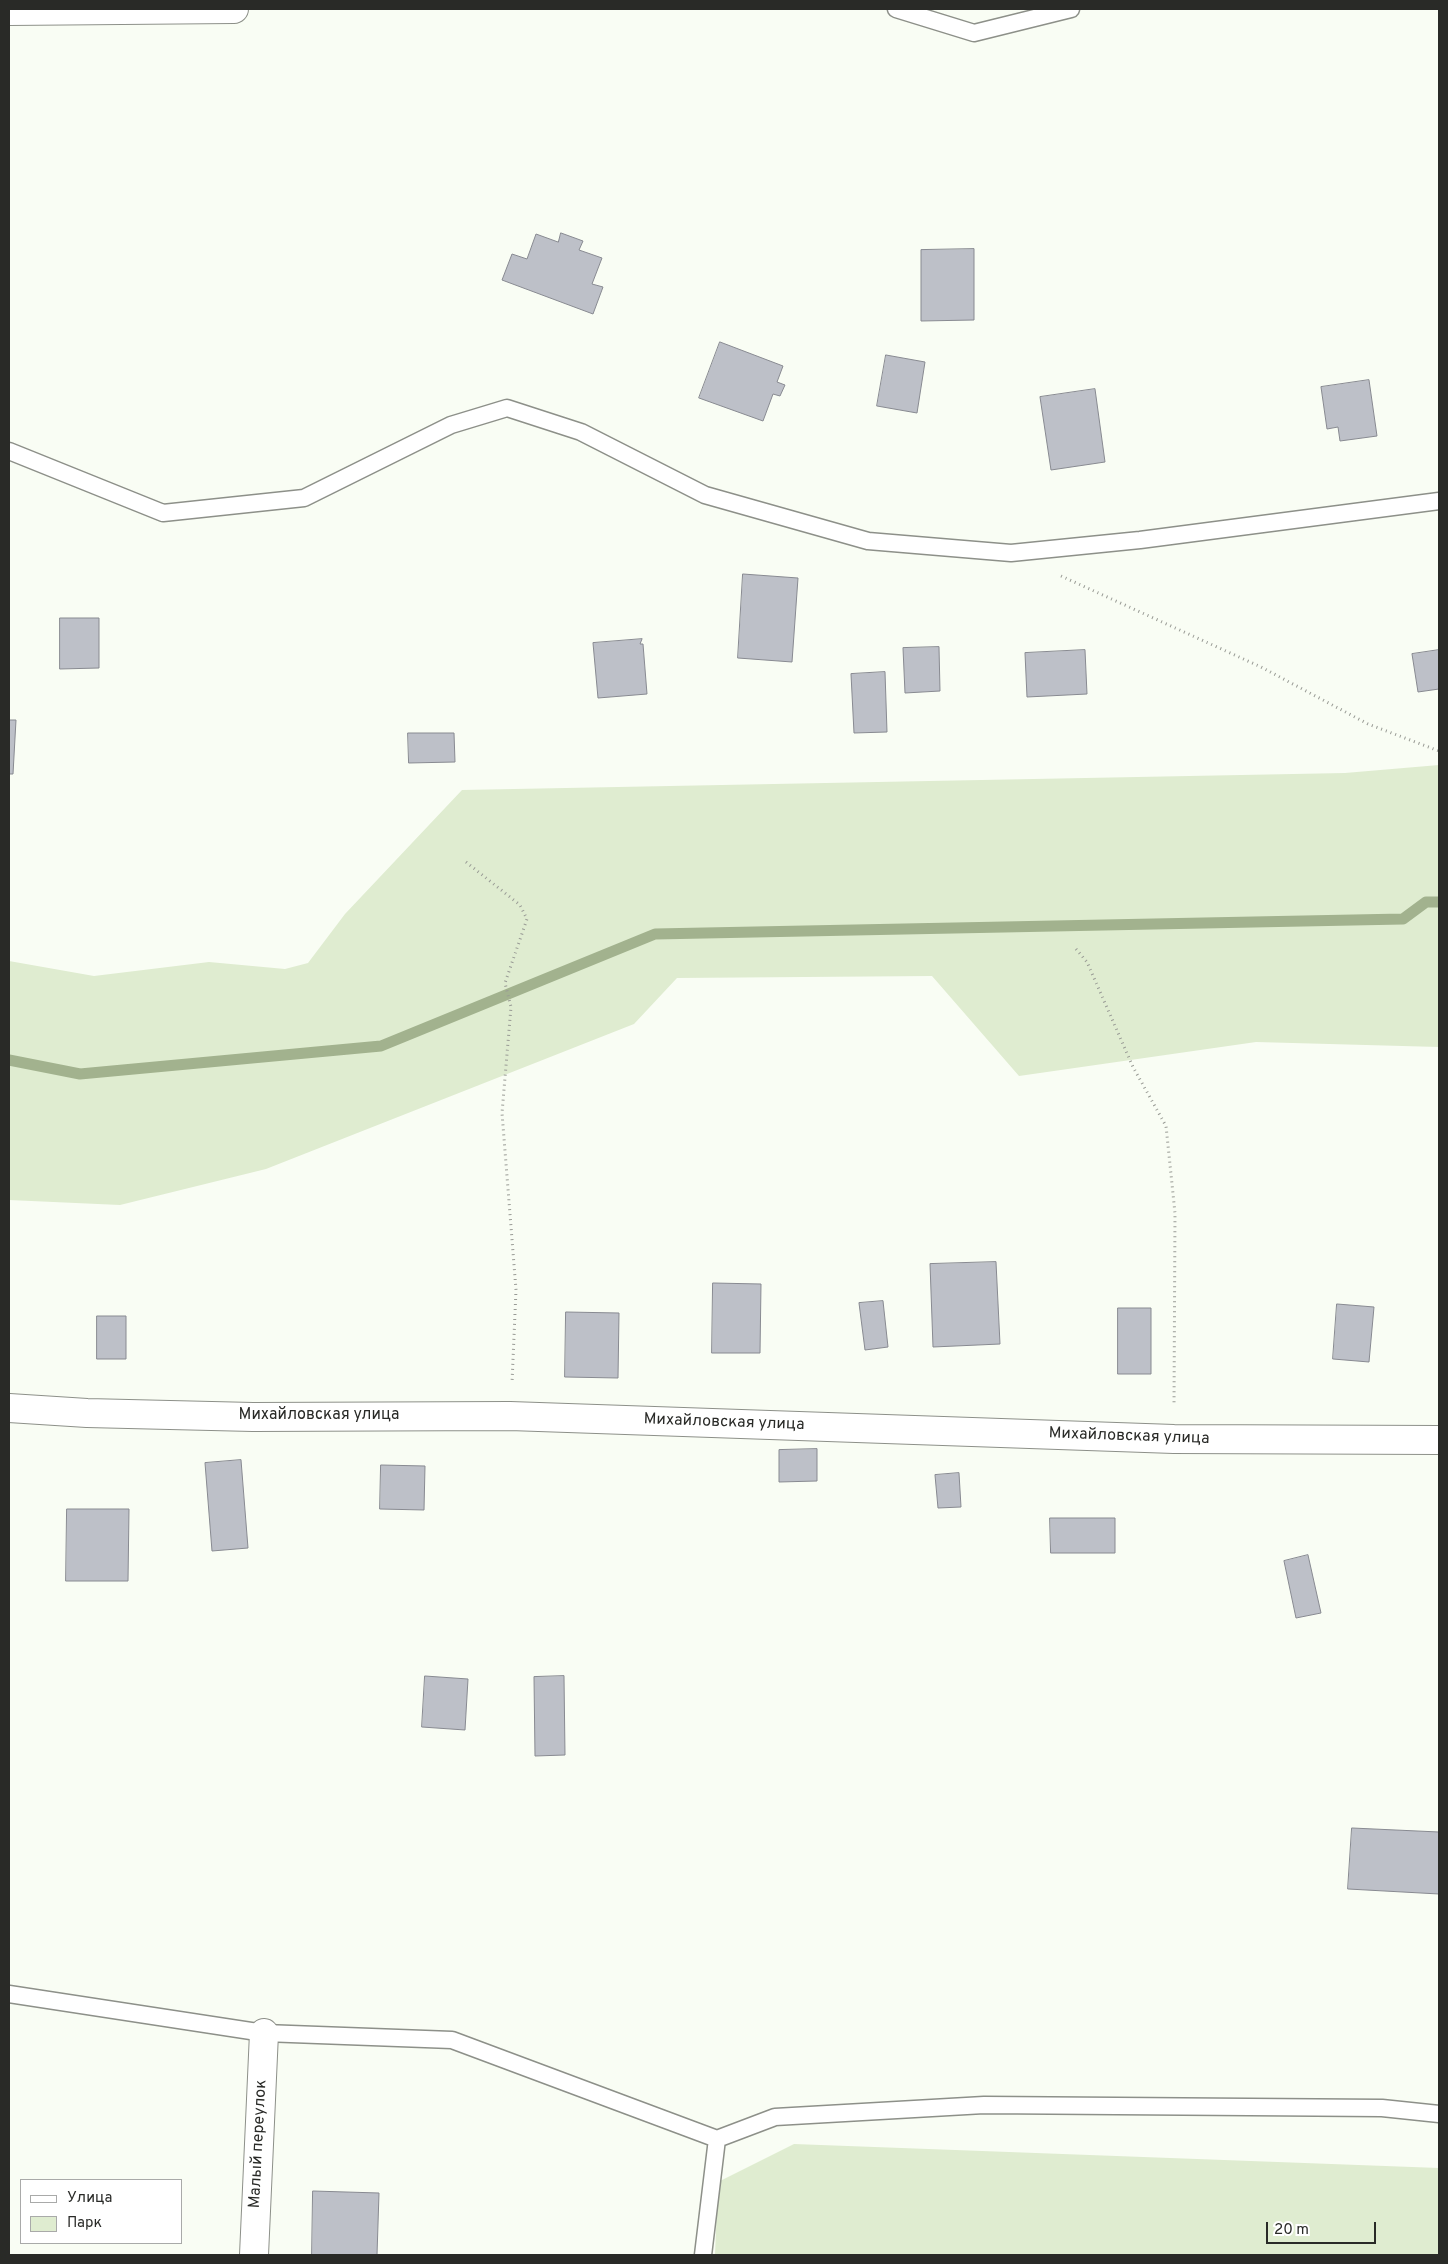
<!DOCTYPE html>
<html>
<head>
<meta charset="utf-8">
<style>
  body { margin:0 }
  #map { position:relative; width:1448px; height:2264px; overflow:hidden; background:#f9fdf4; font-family:Overpass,sans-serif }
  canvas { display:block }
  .frame { position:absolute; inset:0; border:10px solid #292a27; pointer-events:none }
  .legend { position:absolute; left:20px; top:2179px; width:162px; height:65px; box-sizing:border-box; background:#fff; border:1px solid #a9aaa9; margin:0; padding:6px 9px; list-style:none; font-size:15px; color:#292a27 }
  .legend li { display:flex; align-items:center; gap:10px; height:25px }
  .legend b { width:25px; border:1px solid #a9aaa9 }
  .scale { position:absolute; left:1266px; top:2222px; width:110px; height:22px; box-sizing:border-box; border:2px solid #292a27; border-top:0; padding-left:6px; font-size:15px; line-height:18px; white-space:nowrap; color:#292a27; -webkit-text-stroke:4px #fff; paint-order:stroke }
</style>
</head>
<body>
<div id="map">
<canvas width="1448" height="2264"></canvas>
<div class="frame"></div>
<ul class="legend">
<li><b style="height:6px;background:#fff"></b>Улица</li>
<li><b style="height:14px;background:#dfecd0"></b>Парк</li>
</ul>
<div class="scale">20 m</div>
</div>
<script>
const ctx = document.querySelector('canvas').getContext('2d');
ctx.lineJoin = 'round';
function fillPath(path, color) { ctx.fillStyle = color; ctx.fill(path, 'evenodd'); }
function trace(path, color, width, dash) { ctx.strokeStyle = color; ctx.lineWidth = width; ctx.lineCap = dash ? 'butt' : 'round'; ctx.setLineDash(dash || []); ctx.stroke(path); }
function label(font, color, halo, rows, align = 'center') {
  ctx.font = font + ' Overpass,sans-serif'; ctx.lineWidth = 4.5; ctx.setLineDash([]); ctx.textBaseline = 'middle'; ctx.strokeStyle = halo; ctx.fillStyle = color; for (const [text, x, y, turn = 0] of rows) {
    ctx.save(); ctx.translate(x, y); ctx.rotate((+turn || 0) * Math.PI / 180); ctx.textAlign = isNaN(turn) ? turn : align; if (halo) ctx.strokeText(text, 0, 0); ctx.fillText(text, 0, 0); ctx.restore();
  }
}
fillPath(new Path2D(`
  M1439,765V1047L1256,1042L1019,1076L932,976L677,978L634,1024L266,1169L120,1205L9,1200V961L94,976L209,962L285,969L308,963L345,914L462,790L1345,773Z
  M794,2144L1439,2168V2255H715L718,2182Z`), '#dfecd0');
trace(new Path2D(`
  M9,1060L80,1074L381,1046L655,934L1403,919L1426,902H1439`), '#a2b28e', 11);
const building = new Path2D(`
  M561,233L583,241L579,250L602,258L592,284L603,287L593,314L502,280L512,254L527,259L536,234L558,242Z
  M974,249V320L921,321V250Z
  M720,342L783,366L777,382L785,385L780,396L773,394L763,421L699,398Z
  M886,355L925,362L917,413L877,406Z
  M1369,380L1377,436L1340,441L1338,427L1327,429L1321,387Z
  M1095,389L1105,462L1051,470L1040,397Z
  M743,574L798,578L792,662L738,658Z
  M60,618H99V668L60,669Z
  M642,639L640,644H643L647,694L598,698L593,643Z
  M939,647L940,691L905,693L903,648Z
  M1085,650L1087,694L1027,697L1025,653Z
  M1439,650V689L1418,692L1412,654Z
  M885,672L887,732L854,733L851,674Z
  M9,720H16L13,774H9Z
  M408,733H454L455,762L409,763Z
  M996,1262L1000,1344L933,1347L930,1264Z
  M713,1283L761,1284L760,1353H712Z
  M883,1301L888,1347L865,1350L859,1303Z
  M1337,1304L1374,1307L1369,1362L1333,1359Z
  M1118,1308H1151V1374H1118Z
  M566,1312L619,1313L618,1378L565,1377Z
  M97,1316H126V1359H97Z
  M817,1449V1481L779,1482V1450Z
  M241,1460L248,1548L212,1551L205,1463Z
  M381,1465L425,1466L424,1510L380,1509Z
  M959,1473L961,1507L938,1508L935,1475Z
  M67,1509H129L128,1581H66Z
  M1050,1518H1115V1553H1051Z
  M1308,1555L1321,1613L1296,1618L1284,1561Z
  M425,1676L468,1679L465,1730L422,1727Z
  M564,1676L565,1755L535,1756L534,1677Z
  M1352,1828L1439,1832V1894L1348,1889Z
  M313,2191L379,2193L377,2255H312Z`);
fillPath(building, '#bdc0c8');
trace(building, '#888a91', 1);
const lane = new Path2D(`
  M896,9L974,33L1071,9
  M9,451L163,513L304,498L451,425L507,408L581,432L705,495L868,541L1011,553L1140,540L1439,501
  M9,1994L264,2033L452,2040L717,2139
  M703,2255L717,2139L775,2117L984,2105L1382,2108L1439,2114`);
const street = new Path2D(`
  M9,11L234,9
  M9,1408L87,1413L253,1417L510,1416L1174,1439L1439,1440
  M254,2255L264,2033`);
trace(lane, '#8d9089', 19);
trace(street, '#8d9089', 30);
trace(new Path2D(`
  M1061,576L1261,667L1368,724L1439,751
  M466,862L520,905L527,919L505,983L511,1007L502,1113L516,1290L512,1383
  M1076,949L1087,962L1133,1067L1166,1126L1175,1213L1174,1406`), '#999b95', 3, [1, 4]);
trace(lane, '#fff', 16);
trace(street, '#fff', 28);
label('16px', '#292a27', '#fff', [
  ["Михайловская улица",319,1416],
  ["Михайловская улица",724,1423,2],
  ["Михайловская улица",1129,1437,2],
  ["Малый переулок",259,2144,-87]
]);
</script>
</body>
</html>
